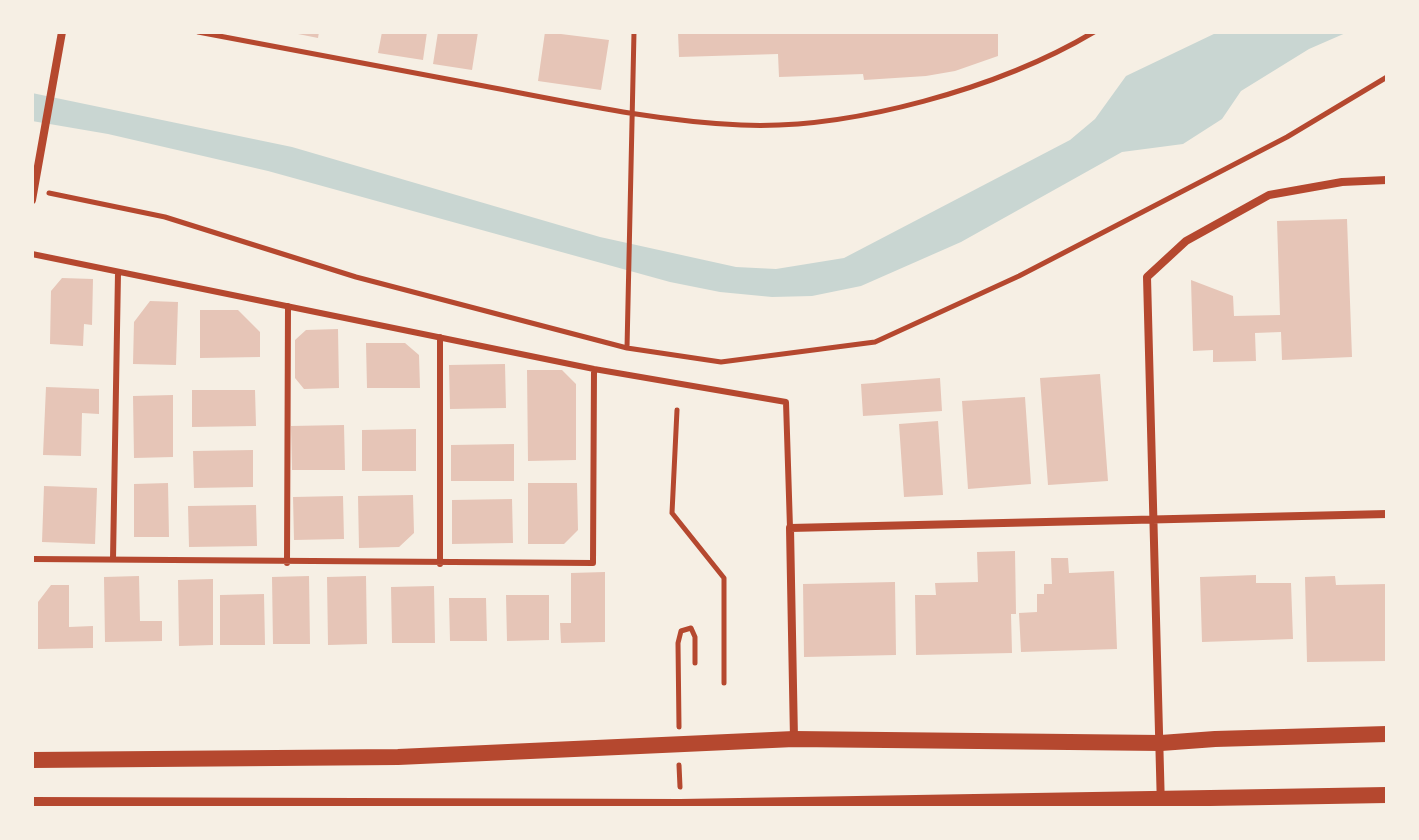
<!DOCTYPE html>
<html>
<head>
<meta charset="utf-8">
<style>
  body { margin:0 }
  #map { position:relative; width:1419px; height:840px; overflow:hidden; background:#f6efe4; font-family:"IBM Plex Sans",sans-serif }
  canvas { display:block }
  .frame { position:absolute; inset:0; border:34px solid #f6efe4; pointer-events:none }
</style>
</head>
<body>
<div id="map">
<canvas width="1419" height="840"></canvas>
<div class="frame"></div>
</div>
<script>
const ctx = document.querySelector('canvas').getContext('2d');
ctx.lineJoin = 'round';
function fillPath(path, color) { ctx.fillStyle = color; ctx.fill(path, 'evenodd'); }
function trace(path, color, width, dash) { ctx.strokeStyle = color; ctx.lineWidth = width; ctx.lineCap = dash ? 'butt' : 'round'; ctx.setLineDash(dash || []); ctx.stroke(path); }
fillPath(new Path2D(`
  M1218,32H1348L1309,49L1241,91L1222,119L1183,144L1122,152L961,242L861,286L812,296L772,297L720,292L670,282L268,171L108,134L32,121V93L292,147L600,237L736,267L776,269L844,258L1070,140L1095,119L1126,76Z`), '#c9d6d2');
fillPath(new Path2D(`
  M288,32H319L318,38Z
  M382,32H427L423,60L378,53Z
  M438,32H478L472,70L433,64Z
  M545,32L609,40L601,90L538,81Z
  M678,32H998V56L955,71L926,76L864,80L863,74L779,77L778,54L679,57Z
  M1347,219L1352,357L1282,360L1281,332L1255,333L1256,361L1213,362V350L1193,351L1191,280L1233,296L1234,316L1280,315L1277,221Z
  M62,278L93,279L92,325L84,324L83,346L50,344L51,291Z
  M150,301L178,302L176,365L133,364L134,322Z
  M200,310H238L260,332V357L200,358Z
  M338,329L339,388L304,389L295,378V340L306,330Z
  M366,343H405L419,355L420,388H367Z
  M505,364L506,408L450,409L449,365Z
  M527,370H562L576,384V460L528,461Z
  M1100,374L1108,481L1048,485L1040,378Z
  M940,378L942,411L863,416L861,384Z
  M46,387L99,389V414L82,413L81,456L43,455Z
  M192,390H255L256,426L192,427Z
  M173,395V457L134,458L133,396Z
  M1025,397L1031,484L968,489L962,401Z
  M938,421L943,495L904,497L899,424Z
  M344,425L345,470H292L291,426Z
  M416,429V471H362V430Z
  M514,444V481H451V445Z
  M253,450V487L194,488L193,451Z
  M168,483L169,537H134V484Z
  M528,483H577L578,530L564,544H528Z
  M44,486L97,488L95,544L42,542Z
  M413,495L414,533L399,547L359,548L358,496Z
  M343,496L344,539L294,540L293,497Z
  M512,499L513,543L452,544V500Z
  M256,505L257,546L189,547L188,506Z
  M1015,551L1016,614H1011L1012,653L916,655L915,595H936L935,583L978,582L977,552Z
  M1051,558H1068L1069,573L1114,571L1117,649L1021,652L1019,613L1037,612V594H1044V584H1052Z
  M605,572V642L561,643L560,623H571V573Z
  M1256,575V583H1291L1293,639L1202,642L1200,577Z
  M139,576L140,621H162V641L105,642L104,577Z
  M309,576L310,644H273L272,577Z
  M366,576L367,644L328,645L327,577Z
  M1335,576L1336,585L1387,584V661L1307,662L1305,577Z
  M213,579V645L179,646L178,580Z
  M895,582L896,655L804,657L803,584Z
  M51,585H69V627L93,626V648L38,649V602Z
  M434,586L435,643H392L391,587Z
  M264,594L265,645H220V595Z
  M506,595H549V640L507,641Z
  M449,598H486L487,641H450Z`), '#e6c5b7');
trace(new Path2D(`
  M198,32C293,50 388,68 484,86C569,102 654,121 741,125C850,130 1000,88 1094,32
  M49,193L165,217L356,277L627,348L721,362L875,342L1019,276L1287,137L1387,77
  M627,348L634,32
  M677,410L672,513L724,578V683
  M679,727L678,643L681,631L691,628L695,637V663
  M679,765L680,787`), '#b5482f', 5);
trace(new Path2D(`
  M32,254L594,369L786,402L790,528
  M440,337V564
  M32,559L593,563L594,369
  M113,559L118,273
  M287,563L288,306`), '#b5482f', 6);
trace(new Path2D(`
  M32,200L62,32
  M794,739L790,528L1387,514
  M1161,808L1147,277L1186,241L1269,195L1342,182L1387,180`), '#b5482f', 8);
trace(new Path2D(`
  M32,760L398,757L794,739L1161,743L1215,739L1387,734
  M32,805L680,807L1387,795`), '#b5482f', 16);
</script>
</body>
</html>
